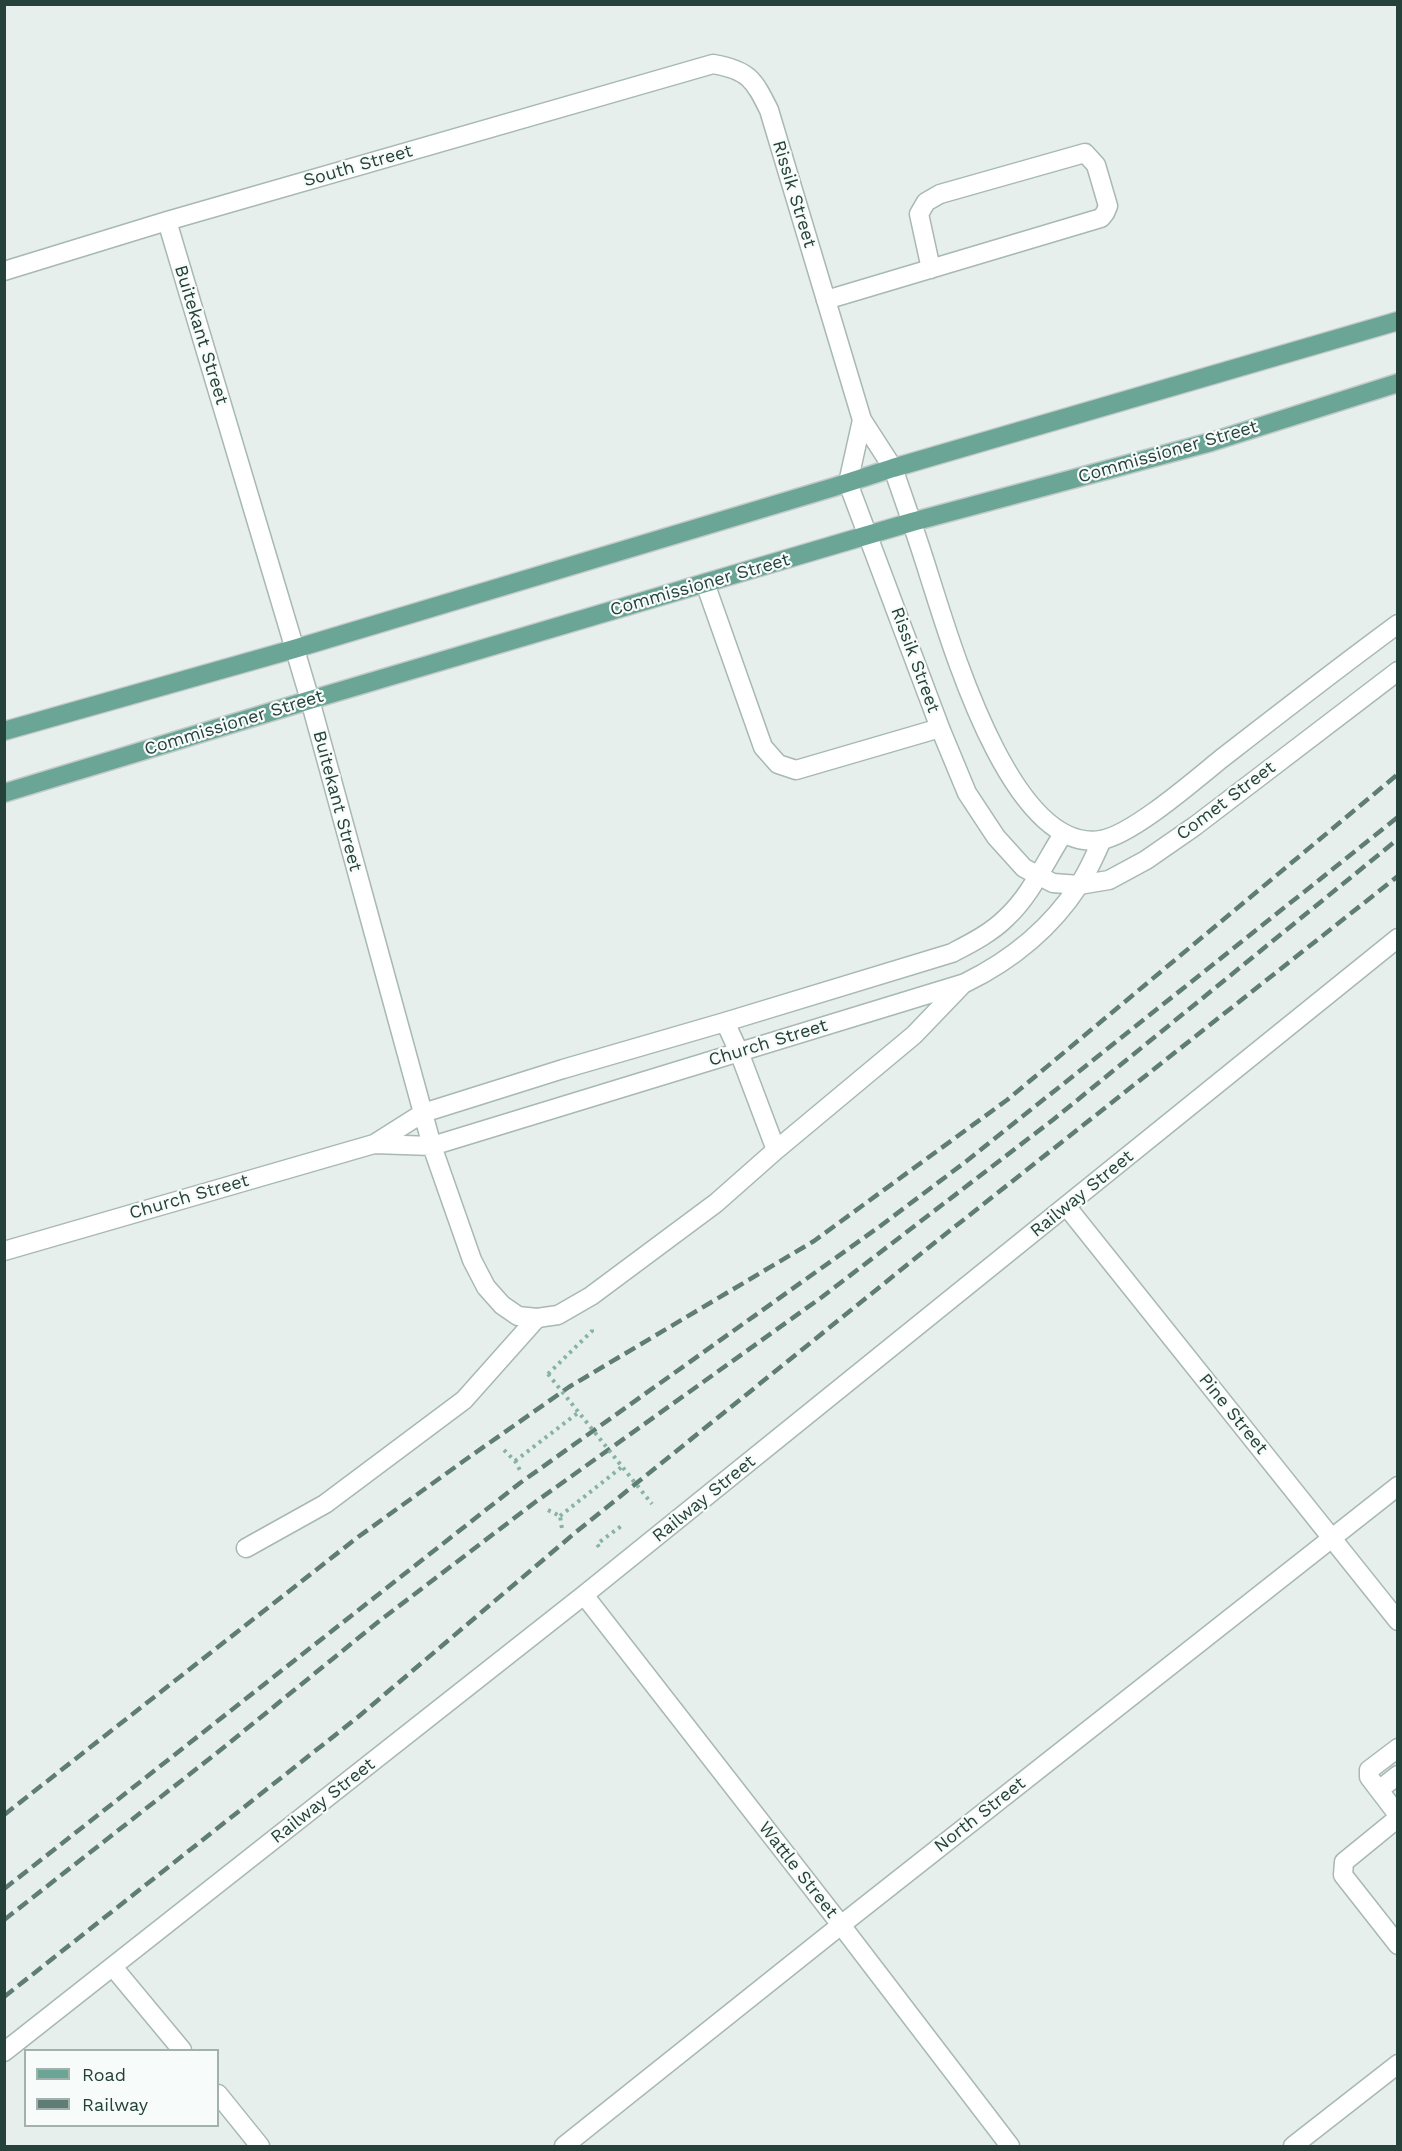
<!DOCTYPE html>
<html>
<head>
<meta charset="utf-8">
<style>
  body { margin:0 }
  #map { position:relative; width:1402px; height:2151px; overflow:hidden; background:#e6efeb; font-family:"Work Sans",sans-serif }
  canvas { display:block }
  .frame { position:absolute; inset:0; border:6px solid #24423a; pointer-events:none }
  .legend { position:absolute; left:24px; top:2049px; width:195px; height:78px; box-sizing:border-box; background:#f7fbf9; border:2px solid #a3b1ad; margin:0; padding:8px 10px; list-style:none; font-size:18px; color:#24423a }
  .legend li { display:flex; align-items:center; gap:12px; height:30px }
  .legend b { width:30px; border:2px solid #a3b1ad }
</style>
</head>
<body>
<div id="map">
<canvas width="1402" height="2151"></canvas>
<div class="frame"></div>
<ul class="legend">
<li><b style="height:8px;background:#6aa596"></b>Road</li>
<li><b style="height:8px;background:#5f7d75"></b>Railway</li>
</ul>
</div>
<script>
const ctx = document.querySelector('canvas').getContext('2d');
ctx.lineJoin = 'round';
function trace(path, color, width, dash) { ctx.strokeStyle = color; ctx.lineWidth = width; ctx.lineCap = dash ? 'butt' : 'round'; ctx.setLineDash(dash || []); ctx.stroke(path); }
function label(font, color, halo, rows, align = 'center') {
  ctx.font = font + ' "Work Sans",sans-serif'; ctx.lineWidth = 4.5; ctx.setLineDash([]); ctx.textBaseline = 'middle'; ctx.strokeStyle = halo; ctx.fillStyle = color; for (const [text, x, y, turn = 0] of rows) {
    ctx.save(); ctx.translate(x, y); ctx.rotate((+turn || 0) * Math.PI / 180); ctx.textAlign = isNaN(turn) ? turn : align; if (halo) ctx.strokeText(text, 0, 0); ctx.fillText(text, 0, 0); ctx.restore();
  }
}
const service = new Path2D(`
  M826,300L1101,218L1105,213L1108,206L1096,165L1085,153L940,194L926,202L919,214L931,269
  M705,583L763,747L778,764L796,770L940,728
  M246,1548L325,1504L464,1400L537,1318
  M1398,1748L1369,1770V1777L1398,1815
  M1379,1790L1398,1775
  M1398,1818L1344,1862L1343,1875L1398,1945`);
const minor = new Path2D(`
  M167,221L310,700L432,1146L472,1260L486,1287L502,1305L518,1316L537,1318L558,1315L591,1296L716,1203L776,1150L739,1052L725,1022
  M4,271L167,221L713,64C749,70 754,80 769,110L862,420L893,468
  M848,483L862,420
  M374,1144L432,1146L965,983C1010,961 1051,928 1079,885C1088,872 1095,855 1102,840
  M776,1150L914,1035L963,984
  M1067,1207L1398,1621
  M4,1251L374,1144L423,1113L563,1069L725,1022L952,953C971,943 991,933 1006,918C1031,895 1045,862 1063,834
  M584,1595L841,1925L1010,2146
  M113,1967L182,2050
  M4,2052L584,1595L1398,938
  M218,2094L260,2146
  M564,2146L841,1925L1398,1486
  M1293,2146L1398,2064`);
const tertiary = new Path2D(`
  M893,468C905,503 918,539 929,575C950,640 1011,855 1101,840C1132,835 1195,780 1221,759C1279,714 1338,668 1398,624
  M848,483L940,728L967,793L996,837L1024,868L1053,883L1079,885L1109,880L1146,860L1195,826L1398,671`);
const primary = new Path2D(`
  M4,731L294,649L834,487L893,468L1398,321
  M4,793L310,700L705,583L912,522L1211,442L1398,383`);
trace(service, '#a8b8b2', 21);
trace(minor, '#a8b8b2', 21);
trace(tertiary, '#a8b8b2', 21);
trace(primary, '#c2cac8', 21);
trace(new Path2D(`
  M548,1374L592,1331V1327
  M504,1450L515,1461L521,1472
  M515,1461L579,1412
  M548,1510L560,1516L562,1529
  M560,1516L623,1466
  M599,1547L597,1544L624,1524`), '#86b3a5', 4, [3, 4.5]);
trace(service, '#fff', 18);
trace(minor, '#fff', 18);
trace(tertiary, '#fff', 18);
trace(primary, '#6aa596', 18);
trace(new Path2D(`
  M4,1815L358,1537L465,1460L569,1387L814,1241L1007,1100L1398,774
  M4,1889L520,1483L879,1227L964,1163L1398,817
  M4,1920L218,1752L378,1622L534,1503L822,1297L1054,1119L1398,839
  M4,1997L358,1717L576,1532L933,1244L1398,876`), '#5f7d75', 4.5, [12, 6]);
trace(new Path2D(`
  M548,1374L652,1504`), '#86b3a5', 4, [3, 4.5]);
label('18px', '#24423a', '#f7fbf9', [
  ["South Street",358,166,-16],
  ["Rissik Street",794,194,73],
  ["Buitekant Street",201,335,73],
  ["Commissioner Street",1168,452,-16],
  ["Commissioner Street",700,585,-16],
  ["Rissik Street",915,660,70],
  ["Commissioner Street",234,723,-17],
  ["Buitekant Street",337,801,75],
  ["Comet Street",1226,801,-37],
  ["Church Street",768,1043,-17],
  ["Railway Street",1082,1194,-39],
  ["Church Street",189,1197,-16],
  ["Pine Street",1233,1414,51],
  ["Railway Street",704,1499,-39],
  ["Railway Street",323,1801,-38],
  ["North Street",980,1815,-38],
  ["Wattle Street",798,1870,52]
]);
</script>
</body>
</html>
